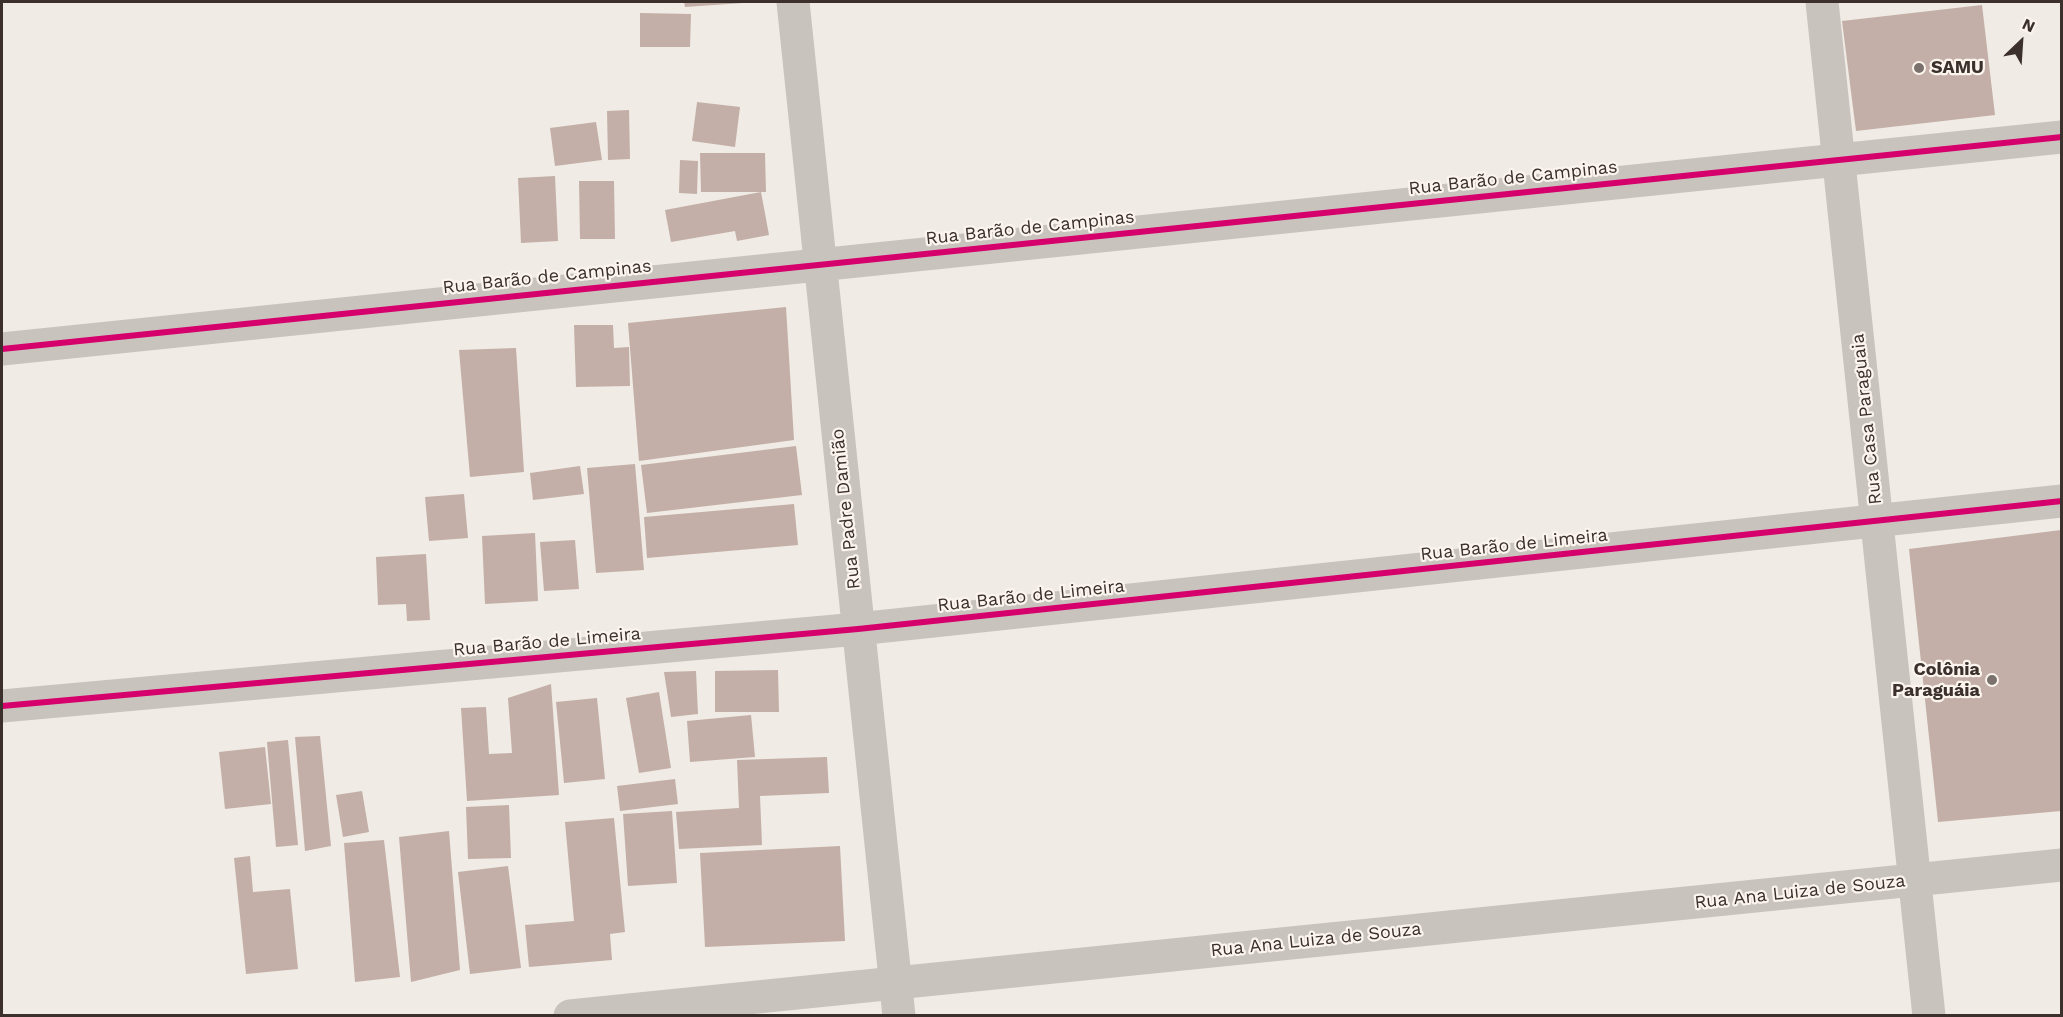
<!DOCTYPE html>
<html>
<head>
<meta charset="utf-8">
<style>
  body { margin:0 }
  #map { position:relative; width:2063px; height:1017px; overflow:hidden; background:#f0ebe5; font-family:"Work Sans",sans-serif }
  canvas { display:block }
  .frame { position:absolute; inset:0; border:3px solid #3b302b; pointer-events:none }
  .north { position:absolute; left:1991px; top:12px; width:60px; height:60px; -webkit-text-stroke:4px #fbf5ee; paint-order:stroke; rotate:25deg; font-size:16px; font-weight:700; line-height:24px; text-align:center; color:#3b302b }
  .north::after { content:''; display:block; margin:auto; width:21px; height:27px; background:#3b302b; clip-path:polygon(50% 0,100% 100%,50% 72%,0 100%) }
</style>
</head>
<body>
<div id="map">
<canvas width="2063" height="1017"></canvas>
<div class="frame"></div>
<div class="north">N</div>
</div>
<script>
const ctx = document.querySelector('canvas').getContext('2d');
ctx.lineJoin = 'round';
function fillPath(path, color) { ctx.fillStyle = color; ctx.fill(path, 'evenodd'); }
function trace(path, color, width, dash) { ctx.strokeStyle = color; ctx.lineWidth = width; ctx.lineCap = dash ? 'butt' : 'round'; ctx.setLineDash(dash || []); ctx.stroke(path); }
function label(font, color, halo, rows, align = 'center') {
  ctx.font = font + ' "Work Sans",sans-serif'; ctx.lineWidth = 4.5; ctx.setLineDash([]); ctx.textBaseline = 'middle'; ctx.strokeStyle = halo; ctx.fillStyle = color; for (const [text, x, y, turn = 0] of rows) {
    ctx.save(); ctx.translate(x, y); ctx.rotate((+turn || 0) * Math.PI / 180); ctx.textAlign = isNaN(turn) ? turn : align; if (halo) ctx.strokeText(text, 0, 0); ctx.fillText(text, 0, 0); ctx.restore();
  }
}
fillPath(new Path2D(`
  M684,2H743V3L685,7Z
  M1982,5L1995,115L1856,131L1842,21Z
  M640,13L691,14L690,47H640Z
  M697,102L740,107L735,147L692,141Z
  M629,110L630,159L608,160L607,111Z
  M596,122L602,160L555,166L550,128Z
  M700,153H765L766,192H701Z
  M680,160L698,161L697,194L679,193Z
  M555,176L558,241L521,243L518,178Z
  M579,181H614L615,239H580Z
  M761,192L769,235L737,241L735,231L671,242L665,210Z
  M786,307L794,440L639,461L628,323Z
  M574,325H613L614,348L629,347L630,386L576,387Z
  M516,348L524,472L470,477L459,350Z
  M796,446L802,495L647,513L641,465Z
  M635,464L644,570L596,573L587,468Z
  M580,466L584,494L533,500L530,473Z
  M464,494L468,538L429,541L425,497Z
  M794,504L798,545L647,558L644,517Z
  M2061,530V811L1938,822L1909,549Z
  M535,533L538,601L485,604L482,536Z
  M575,540L579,589L544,591L540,542Z
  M426,554L430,620L407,621L406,604L378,605L376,557Z
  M778,670L779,712H715V671Z
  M696,671L698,714L671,717L664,672Z
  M551,684L559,795L467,801L461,708L486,707L489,754L512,753L508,698Z
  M659,692L671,768L639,773L626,698Z
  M597,698L605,779L564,783L556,702Z
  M751,715L755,757L690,762L687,721Z
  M320,736L331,846L305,851L295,737Z
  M288,740L298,845L276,847L267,742Z
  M265,747L271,804L225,809L219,752Z
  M827,757L829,793L760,796L762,845L679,849L676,812L739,808L737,760Z
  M675,779L678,804L620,811L617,786Z
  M362,791L369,832L343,837L336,795Z
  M509,805L511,858L468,859L466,807Z
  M672,811L677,883L628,886L623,814Z
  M614,818L625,932L610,934L612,960L529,967L525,925L574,921L565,822Z
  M449,831L460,970L411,982L399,837Z
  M384,840L400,977L355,982L344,843Z
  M840,846L845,941L705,947L700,853Z
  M250,856L253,892L290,889L298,969L246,974L234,858Z
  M508,866L521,968L470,974L458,872Z`), '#c3afa7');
trace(new Path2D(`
  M793,2L899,1016
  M1822,2L1929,1016
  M2,349L2062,137
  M2,706L858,629L2062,501`), '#c9c3be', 33);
trace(new Path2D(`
  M570,1016L2062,865`), '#c9c3be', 33);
trace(new Path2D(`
  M2,349L2062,137
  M2,706L858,629L2062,501`), '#d6006c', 6);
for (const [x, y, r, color] of [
  [1919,68,6,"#7a716c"],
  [1992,680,6,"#7a716c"]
]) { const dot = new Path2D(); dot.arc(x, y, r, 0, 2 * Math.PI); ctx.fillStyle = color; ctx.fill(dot); trace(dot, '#fbf5ee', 2); }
label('bold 18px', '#3b302b', '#fbf5ee', [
  ["SAMU",1931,68],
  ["Colônia",1980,670,"right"],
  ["Paraguáia",1980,691,"right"]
], 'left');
label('18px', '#3b302b', '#fbf5ee', [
  ["Rua Barão de Campinas",1513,178,-6],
  ["Rua Barão de Campinas",1030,228,-6],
  ["Rua Barão de Campinas",547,277,-6],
  ["Rua Casa Paraguaia",1867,419,-96],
  ["Rua Padre Damião",846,509,-96],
  ["Rua Barão de Limeira",1514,545,-6],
  ["Rua Barão de Limeira",1031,596,-6],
  ["Rua Barão de Limeira",547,642,-5],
  ["Rua Ana Luiza de Souza",1800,892,-6],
  ["Rua Ana Luiza de Souza",1316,940,-6]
]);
</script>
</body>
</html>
